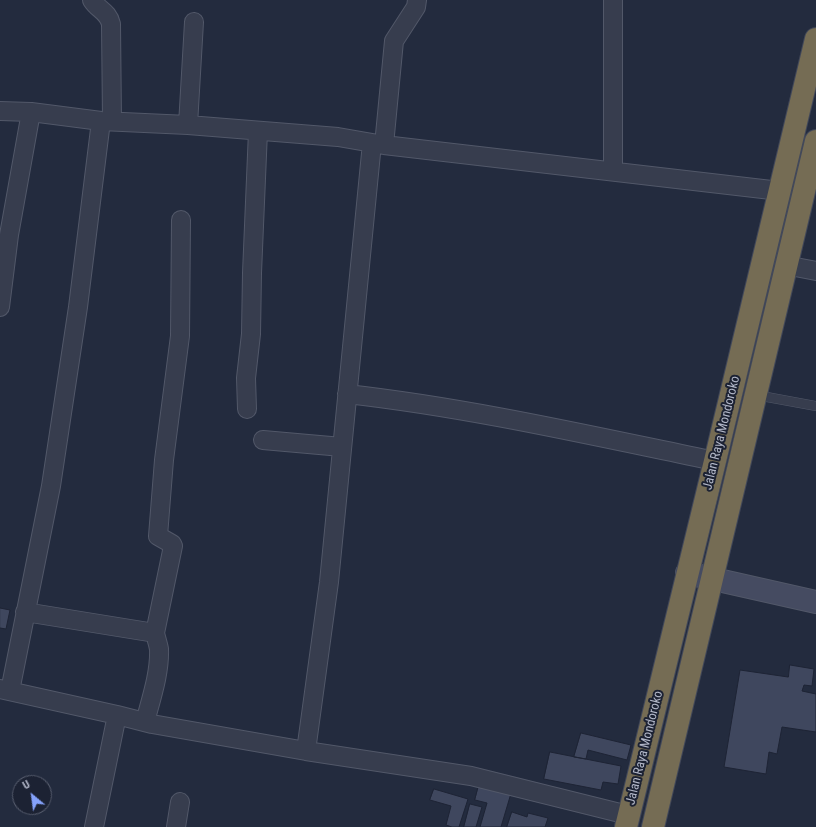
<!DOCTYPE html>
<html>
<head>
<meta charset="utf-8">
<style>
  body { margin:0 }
  #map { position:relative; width:816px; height:827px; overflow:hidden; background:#232b3e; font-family:"Roboto Condensed",sans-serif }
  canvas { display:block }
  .north { position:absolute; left:12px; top:775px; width:40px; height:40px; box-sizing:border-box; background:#1c2233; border:1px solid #585e6f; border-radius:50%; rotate:331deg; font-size:11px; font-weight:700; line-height:16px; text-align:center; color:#b3b8c9 }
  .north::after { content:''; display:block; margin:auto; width:14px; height:18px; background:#85a2fc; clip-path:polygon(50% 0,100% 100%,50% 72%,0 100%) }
</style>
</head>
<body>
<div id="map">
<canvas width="816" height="827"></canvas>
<div class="north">U</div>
</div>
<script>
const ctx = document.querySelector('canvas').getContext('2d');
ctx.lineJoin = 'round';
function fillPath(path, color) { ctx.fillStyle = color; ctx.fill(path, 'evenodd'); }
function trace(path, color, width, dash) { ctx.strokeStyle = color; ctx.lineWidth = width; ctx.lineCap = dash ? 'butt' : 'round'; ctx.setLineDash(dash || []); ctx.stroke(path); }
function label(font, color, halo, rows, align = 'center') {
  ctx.font = font + ' "Roboto Condensed",sans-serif'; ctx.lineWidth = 4; ctx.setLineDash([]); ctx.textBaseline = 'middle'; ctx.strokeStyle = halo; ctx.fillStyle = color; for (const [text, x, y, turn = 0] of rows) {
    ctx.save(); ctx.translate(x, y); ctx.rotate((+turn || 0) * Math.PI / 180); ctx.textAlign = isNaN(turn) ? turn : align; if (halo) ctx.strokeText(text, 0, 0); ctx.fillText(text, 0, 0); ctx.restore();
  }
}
const building = new Path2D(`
  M0,608L10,610L6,629L0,628Z
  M790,665L814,669L812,686L804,685L802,691L816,694V732L782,727L777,754L769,752L766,774L724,767L740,670L788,677Z
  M581,733L631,745L627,760L588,750L586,759L574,757Z
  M550,752L621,766L618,784L603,782L601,790L544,779Z
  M480,781L512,790L501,827H480L487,803L475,800Z
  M434,789L468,799L459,827H452L446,825L451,806L430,800Z
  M470,804L482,807L476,827H464Z
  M512,812L527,817L528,813L548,818L545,827H507Z`);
fillPath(building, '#3f475e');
trace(building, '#1e2435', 1);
const lane = new Path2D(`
  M756,395L816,406`);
const street = new Path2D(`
  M92,0C98,10 108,11 111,24L112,121
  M0,111L31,112L9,235L0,307
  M31,112L101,121L188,125L338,137L384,145L780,191
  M188,125L194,22
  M384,145L394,41L416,7L417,0
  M613,171V0
  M785,265L816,271
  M347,394C471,408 593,436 715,461
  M247,409L246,378L251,334L252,273L258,131
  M263,440L342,447
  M25,612L155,633L173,546L172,544L158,536L164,460L180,336L181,220
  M0,689L117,715L152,724L306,751L471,776L628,815
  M10,691L51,486L78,307L101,121
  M145,722C151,699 160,673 159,649C158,643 156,638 155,633
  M306,751L329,582L372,143
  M94,827L117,715
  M176,827L180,802`);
const secondary = new Path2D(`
  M687,573L816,602`);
const highway = new Path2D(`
  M626,827L715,461L816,39
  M653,827L816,141`);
trace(lane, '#525869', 10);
trace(street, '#525869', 20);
trace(secondary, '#525869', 24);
trace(highway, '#424859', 24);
trace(lane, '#373d4e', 9);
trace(street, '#373d4e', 18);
trace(secondary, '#454b61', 22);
trace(highway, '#756c54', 22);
label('13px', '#b3b8c9', '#1c2233', [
  ["Jalan Raya Mondoroko",722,433,-76],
  ["Jalan Raya Mondoroko",645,748,-76]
]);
</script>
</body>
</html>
